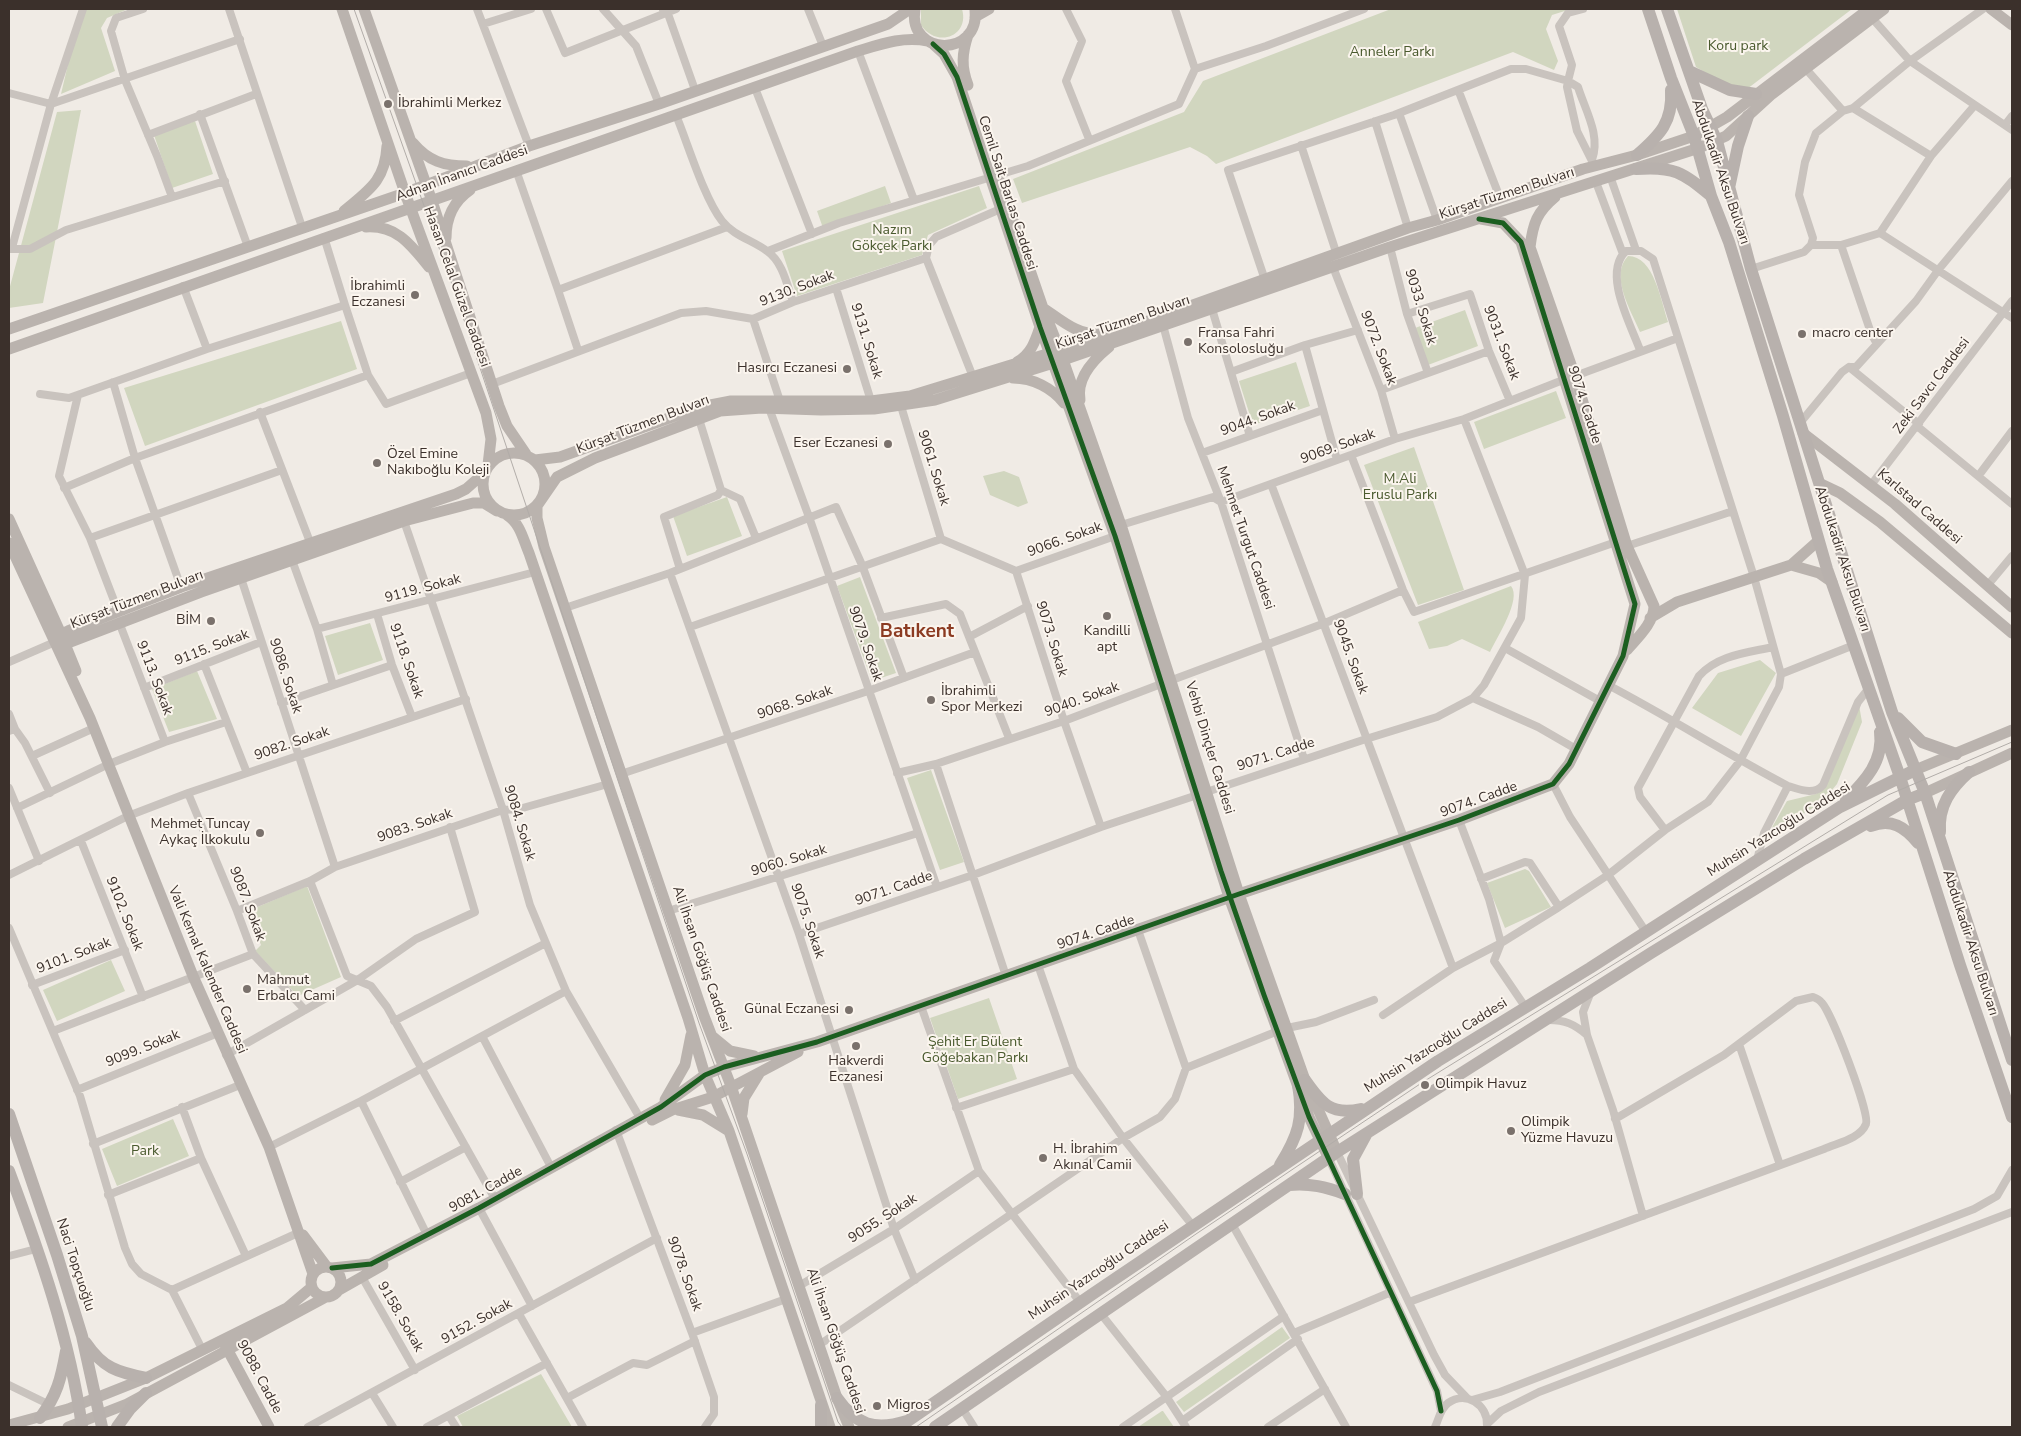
<!DOCTYPE html>
<html>
<head>
<meta charset="utf-8">
<style>
  body { margin:0 }
  #map { position:relative; width:2021px; height:1436px; overflow:hidden; background:#f0ebe5; font-family:"Nunito Sans",sans-serif }
  canvas { display:block }
  .frame { position:absolute; inset:0; border:10px solid #3b302b; pointer-events:none }
</style>
</head>
<body>
<div id="map">
<canvas width="2021" height="1436"></canvas>
<div class="frame"></div>
</div>
<script>
const ctx = document.querySelector('canvas').getContext('2d');
ctx.lineJoin = 'round';
function fillPath(path, color) { ctx.fillStyle = color; ctx.fill(path, 'evenodd'); }
function trace(path, color, width, dash) { ctx.strokeStyle = color; ctx.lineWidth = width; ctx.lineCap = dash ? 'butt' : 'round'; ctx.setLineDash(dash || []); ctx.stroke(path); }
function label(font, color, halo, rows, align = 'center') {
  ctx.font = font + ' "Nunito Sans",sans-serif'; ctx.lineWidth = 4; ctx.setLineDash([]); ctx.textBaseline = 'middle'; ctx.strokeStyle = halo; ctx.fillStyle = color; for (const [text, x, y, turn = 0] of rows) {
    ctx.save(); ctx.translate(x, y); ctx.rotate((+turn || 0) * Math.PI / 180); ctx.textAlign = isNaN(turn) ? turn : align; if (halo) ctx.strokeText(text, 0, 0); ctx.fillText(text, 0, 0); ctx.restore();
  }
}
fillPath(new Path2D(`
  M81,9H128L107,18L101,28L115,71L61,94Z
  M921,9H962C970,36 937,49 921,25Z
  M1391,9H1571L1552,15L1546,29L1558,61L1554,70L1513,52L1216,164L1207,156L1190,147L1022,203L1013,179L1184,112L1203,81Z
  M1677,9H1852L1747,89L1736,90L1696,67Z
  M81,110L43,303L9,308V290L57,112Z
  M195,121L213,174L172,188L154,135Z
  M885,186L891,203L823,228L817,211Z
  M979,186L987,208L928,235L922,255L797,296L782,251Z
  M1628,256C1654,256 1661,301 1668,322L1640,332C1631,310 1609,276 1628,256Z
  M1465,310L1478,346L1428,365L1415,328Z
  M341,321L357,369L145,446L124,388Z
  M1296,362L1310,406L1253,425L1239,381Z
  M1556,391L1566,418L1484,449L1474,422Z
  M1414,447L1464,590L1418,605L1364,465Z
  M1004,471L1019,477L1028,503L1018,507L990,495L983,476Z
  M727,497L742,536L687,556L673,516Z
  M860,577L896,673L872,681L837,586Z
  M1511,586C1522,599 1497,637 1490,652L1462,639L1447,646L1429,649L1418,622Z
  M370,623L383,660L338,675L325,636Z
  M1760,660L1776,673L1741,736L1692,708L1718,673Z
  M197,671L217,719L169,732L152,689Z
  M1859,705L1862,722L1837,784L1822,802L1766,838L1787,801L1816,794L1822,789Z
  M931,770L964,862L940,870L907,778Z
  M1525,869L1529,871L1551,907L1505,928L1487,883Z
  M307,886L341,977L298,996L255,951L261,945L248,911Z
  M111,960L125,991L57,1021L43,990Z
  M989,998L1017,1079L958,1099L930,1018Z
  M173,1119L189,1156L117,1186L102,1149Z
  M1282,1327L1290,1338L1184,1412L1176,1402Z
  M541,1374L572,1427H463L457,1416Z
  M1163,1411L1174,1427H1138L1162,1411Z`), '#d1d6bf');
trace(new Path2D(`
  M143,9L116,18L111,31L125,80L157,156L172,197
  M229,9L302,227
  M477,9L529,146
  M546,9L565,53L676,9
  M603,9L636,46L659,104
  M663,9L667,11L695,90
  M808,9L823,46
  M1066,9L1082,41L1066,81L1089,139
  M1583,9L1568,13L1559,26L1572,65L1568,81L1578,87C1585,110 1601,135 1592,160
  M1872,18L1910,61L2012,130
  M483,24L531,9
  M858,51L914,200
  M1195,69L1266,46L1364,9
  M755,88L812,234
  M1459,92L1500,198
  M9,93L51,104L240,39
  M1853,108L1931,156
  M1843,111L1853,108L1910,61L1983,9
  M1399,113L1437,220
  M200,114L248,247
  M676,115C688,144 704,198 722,221C734,236 752,240 767,251C783,262 787,285 793,302
  M1375,121L1408,228
  M2005,125L2012,116
  M148,135L256,94
  M1301,145L1337,255
  M516,170L558,290L727,227
  M1610,176L1636,250
  M1596,182L1623,254
  M1880,233L2012,318
  M1811,245H1841L1880,233L1931,156L1975,105
  M1841,245L1871,333L1877,344
  M1390,247L1407,314L1428,373
  M9,248L13,244L51,104L83,9
  M9,249H30L66,230L225,181
  M768,251L839,223L1028,166L1179,104L1195,69L1175,9
  M926,258L973,377
  M1333,267L1381,390L1395,439
  M1751,269L1804,252L1811,245L1813,238L1799,195L1805,162L1816,133L1843,111L1806,69
  M1265,280L1228,170L1394,115L1511,69H1526L1568,81L1567,87L1577,131L1594,165
  M183,286L207,349
  M836,288L871,401
  M558,290L578,350
  M345,305L368,375L386,404L471,373
  M1212,309L1250,436
  M1407,314L1470,294L1489,351L1510,401
  M753,319L780,401
  M1163,325L1188,418L1221,502L1304,759
  M1305,345L1337,460
  M1849,367L1919,424
  M1231,372L1305,345L1358,330
  M1575,376L1678,338
  M113,382L135,458L181,587
  M492,384L681,313L706,311L753,319L793,302L926,258L929,245L936,237L1005,207
  M1381,390L1489,351
  M40,394L69,398L207,349L345,305L324,237
  M78,395L59,476L90,538L118,611
  M901,406L941,539
  M769,408L809,517L937,887
  M260,412L310,542
  M699,419L721,490L740,499L756,538
  M1800,423L1842,372L1849,367H1856L1916,301L1939,269L2012,181
  M1917,426L2012,504
  M1202,453L1323,410
  M1351,455L1403,590L1414,612L1616,542
  M1979,475L2012,431
  M1271,484L1453,968
  M1871,485L2012,301
  M64,488L135,458L368,375
  M404,521L503,810L530,905L566,991L640,1118
  M1121,525L1213,497L1221,502L1395,439L1464,419L1563,380
  M90,538L282,470
  M941,539L1016,571L1115,536
  M1627,546L1733,511
  M292,560L317,629L333,685
  M680,569L664,517L718,495L721,490
  M1016,571L1064,721L1101,827
  M670,573L799,934L894,1229L915,1280
  M241,578L335,867
  M1987,586L2012,556
  M565,608L670,573L836,507L862,565L904,678
  M377,614L392,665L412,717
  M881,618L946,604L960,614L1009,738
  M119,622L165,742
  M690,627L941,539
  M317,629L535,572
  M969,637L1028,606
  M1505,648L1600,701
  M9,662L55,642
  M204,664L247,773
  M1781,674L1854,645
  M1172,680L1325,623L1403,590
  M1608,685C1669,717 1727,754 1788,786L1764,833L1757,860
  M144,688L261,642
  M1473,698L1538,727L1576,749
  M281,703L392,665
  M9,714L15,729L9,731
  M15,729L25,743L50,793
  M32,756L94,728
  M936,764L1006,976
  M897,773L936,764L1064,721L1161,684
  M621,774L868,691L975,652
  M1553,784L1570,817L1646,932
  M1788,786C1799,789 1814,796 1823,785L1858,702L1869,688
  M9,788L39,861
  M188,793L237,911L253,954L305,1010
  M17,808L109,764L165,742L226,722
  M1459,820L1489,899L1501,943L1494,961L1526,1008
  M1665,830L1640,797L1638,788L1699,676C1718,655 1746,653 1773,647
  M81,841L143,997
  M9,875L128,816L188,793L466,699
  M1481,879L1525,862L1530,863L1559,907
  M310,881L347,976L371,986L387,1007L495,1199
  M237,911L310,881L335,867L503,810L519,809L608,784
  M668,911L918,833
  M9,928L80,1096L125,1248L132,1264L141,1274L172,1290L202,1349
  M799,934L973,875L1101,827L1366,739L1437,717L1473,698L1484,685L1521,618L1525,575L1464,419
  M1038,965L1074,1069L1123,1138L1193,1226
  M32,985L125,950
  M921,1006L979,1171L1080,1302
  M1383,1015L1453,968L1501,943L1559,907L1608,875L1665,830L1708,802L1740,761L1779,687L1781,674L1754,577L1653,259L1641,251H1626C1602,273 1631,325 1640,350
  M1549,1020C1565,1020 1574,1024 1587,1035L1583,1012L1590,994
  M394,1021L546,943
  M1287,1028L1316,1022L1374,1000
  M53,1031L253,954
  M1587,1035L1613,1110L1643,1216
  M482,1036L551,1167
  M1739,1044L1780,1165
  M226,1055L356,981L416,939L475,912L450,827
  M1186,1068L1278,1031
  M77,1090L218,1033
  M361,1101L427,1235
  M182,1107L201,1158L246,1256
  M956,1108L1074,1069
  M616,1130L692,1333L714,1397V1414L705,1427
  M93,1144L240,1085
  M269,1147L361,1101L566,991
  M1337,1152L1434,1355L1445,1375L1467,1398
  M1328,1157L1437,1391L1441,1411
  M400,1182L466,1147
  M108,1195L201,1158
  M479,1208L532,1306
  M1232,1224L1346,1427
  M9,1256L36,1249
  M362,1277L415,1370
  M799,1286L894,1229L979,1171
  M172,1290L300,1232
  M1409,1302L1824,1149C1837,1143 1860,1139 1866,1124C1870,1113 1832,1014 1822,1003C1820,1000 1816,998 1813,997L1796,1001L1724,1055L1615,1119
  M519,1314L583,1427
  M1101,1314L1166,1396L1186,1427
  M692,1333L786,1299
  M1294,1333L1391,1292
  M819,1345L1123,1138L1160,1117L1175,1099L1186,1068L1138,930
  M9,1385L50,1405
  M372,1393L393,1427
  M567,1398L633,1363L647,1365L695,1341
  M1472,1400L1500,1392L1974,1209L1997,1196L2012,1170
  M962,1408L974,1427
  M449,1416L456,1427
  M1182,1421L1298,1339
  M1487,1424L1501,1411L1539,1392L2012,1212
  M308,1427L657,1238
  M427,1427L547,1363
  M1123,1427L1284,1316
  M1268,1427L1325,1389
  M1435,1427C1439,1419 1440,1409 1448,1403C1466,1390 1488,1405 1487,1425`), '#c9c3be', 8);
trace(new Path2D(`
  M342,9L405,193L486,413L491,439L488,465
  M364,9L432,201L499,406L507,426L526,454
  M915,9C907,57 981,58 975,9
  M1991,9L2012,25
  M975,17L989,9
  M933,44L944,54L957,77L1040,327L1115,536L1229,897L1309,1117L1328,1157
  M968,85C961,67 962,53 968,35
  M413,143C428,161 444,166 467,166
  M996,171L1043,308L1060,351L1121,525L1239,894L1305,1080L1337,1152
  M1555,197C1537,212 1533,223 1530,247L1575,376L1627,546L1654,606C1654,623 1637,638 1627,650
  M344,211C369,190 385,181 387,146
  M366,227C397,225 411,245 429,267
  M446,238C446,218 454,201 470,190
  M1043,308C1061,320 1078,336 1101,334
  M9,329L405,193L529,146L659,104L888,24L910,9
  M9,349L858,51C881,44 903,36 928,41
  M1017,362C1031,354 1035,342 1040,327
  M1013,378C1033,378 1052,388 1064,403
  M1080,400C1076,378 1093,360 1109,347
  M1803,433L1895,504L2012,607
  M483 484a31 31 0 1 1 62 0a31 31 0 1 1-62 0Z
  M535,460L560,457L700,407L731,401H871L910,396L1112,334L1408,228L1437,220L1583,169L1637,155L1694,136L1727,117L1869,9
  M483,474L466,489L456,494L181,587L68,631L61,634L55,642L65,644L201,592L404,521L473,503H484L497,511
  M1821,484L1840,493L1880,522L2012,633
  M507,515C520,523 523,539 529,553L688,1018L705,1075L729,1131L830,1427
  M9,519L61,634L76,671
  M9,543L90,718L193,976L269,1147L313,1274
  M1791,565L1819,573L1832,582
  M1650,618L1677,602L1791,565L1818,541
  M1915,770L2012,730
  M1925,793L2012,753
  M713,1037L730,1051L754,1056
  M665,1100L685,1065L691,1035
  M678,1110L703,1115L729,1131
  M742,1114L744,1098L760,1072
  M652,1120L672,1110L713,1097L798,1052
  M303,1235L327,1267
  M311 1282a15 15 0 1 1 30 0a15 15 0 1 1-30 0Z
  M332,1268L371,1264L479,1208L661,1107L705,1075L724,1067L817,1042L1239,894L1459,820L1553,784L1569,764L1623,656L1635,604L1521,242L1503,223L1481,219
  M339,1290L383,1265
  M225,1345L269,1427
  M9,1425L68,1409L146,1378L287,1308L312,1287
  M68,1427L127,1404L326,1297
  M849,1427L837,1398L731,1086L704,1016L544,547L537,518V506L557,477L595,458L720,411L762,408L821,410L874,409L935,400L1063,360L1390,247L1699,148L1726,136L1772,94L1884,9`), '#bab3ae', 11);
trace(new Path2D(`
  M1648,9L1671,78L1694,136L1711,196L1729,242L1783,416L1827,569L1900,777L1960,965L2012,1117
  M1667,9L1702,109L1717,141L1751,269L1892,712L1925,793L2012,1060
  M1689,71L1730,90L1756,94
  M1637,155C1660,135 1673,122 1671,90
  M1636,169C1674,166 1682,172 1711,196
  M1729,188L1738,146L1748,116
  M1898,718L1922,742L1956,754
  M1846,800C1865,781 1884,761 1880,732
  M1871,826C1891,818 1905,827 1918,843
  M1940,832C1938,806 1951,788 1969,772
  M1305,1080C1321,1103 1331,1116 1361,1109
  M9,1114L57,1255L82,1336L102,1427
  M1280,1165C1298,1136 1304,1119 1298,1085
  M9,1171C40,1254 70,1339 82,1427
  M1289,1185C1310,1183 1326,1187 1345,1194
  M1357,1194L1353,1159L1366,1135
  M86,1343C103,1368 117,1372 146,1378
  M837,1398C856,1425 875,1431 907,1421
  M821,1405V1427
  M40,1418C57,1395 61,1379 66,1351
  M117,1427L130,1409L146,1393
  M899,1427L1094,1293L1438,1061L1590,968L1840,807L1915,770
  M935,1427L1337,1152L1651,953L1804,859L1907,800L1925,793`), '#b8b1ad', 12);
trace(new Path2D(`
  M354,9L454,290L699,1023L747,1154L838,1422L842,1427
  M916,1427L1196,1234L1423,1082L1888,795L2012,742`), '#b1aca8', 1);
trace(new Path2D(`
  M933,44L944,54L957,77L1040,327L1115,536L1221,871L1264,995L1309,1117L1437,1391L1441,1411
  M332,1268L371,1264L479,1208L661,1107L705,1075L724,1067L817,1042L1239,894L1459,820L1553,784L1569,764L1623,656L1635,604L1521,242L1503,223L1479,219`), '#1b5e20', 5);
for (const [x, y, r, color] of [
  [388,104,5,"#7a716c"],
  [415,295,5,"#7a716c"],
  [1802,334,5,"#7a716c"],
  [1188,342,5,"#7a716c"],
  [847,369,5,"#7a716c"],
  [888,444,5,"#7a716c"],
  [377,463,5,"#7a716c"],
  [1107,616,5,"#7a716c"],
  [211,621,5,"#7a716c"],
  [931,700,5,"#7a716c"],
  [260,833,5,"#7a716c"],
  [247,989,5,"#7a716c"],
  [849,1010,5,"#7a716c"],
  [856,1046,5,"#7a716c"],
  [1425,1085,5,"#7a716c"],
  [1511,1131,5,"#7a716c"],
  [1043,1158,5,"#7a716c"],
  [877,1406,5,"#7a716c"]
]) { const dot = new Path2D(); dot.arc(x, y, r, 0, 2 * Math.PI); ctx.fillStyle = color; ctx.fill(dot); trace(dot, '#fbf5ee', 2); }
label('14px', '#4a5a2e', '#fbf5ee', [
  ["Koru park",1738,47],
  ["Anneler Parkı",1392,53],
  ["Nazım",892,231],
  ["Gökçek Parkı",892,247],
  ["M.Ali",1400,480],
  ["Eruslu Parkı",1400,496],
  ["Şehit Er Bülent",975,1043],
  ["Göğebakan Parkı",975,1059],
  ["Park",145,1152]
]);
label('14px', '#3b302b', '#fbf5ee', [
  ["İbrahimli Merkez",398,104],
  ["İbrahimli",405,287,"right"],
  ["Eczanesi",405,303,"right"],
  ["Fransa Fahri",1198,334],
  ["Konsolosluğu",1198,350],
  ["macro center",1812,334],
  ["Hasırcı Eczanesi",837,369,"right"],
  ["Eser Eczanesi",878,444,"right"],
  ["Özel Emine",387,455],
  ["Nakıboğlu Koleji",387,471],
  ["BİM",201,621,"right"],
  ["Kandilli",1107,632,"center"],
  ["apt",1107,648,"center"],
  ["İbrahimli",941,692],
  ["Spor Merkezi",941,708],
  ["Mehmet Tuncay",250,825,"right"],
  ["Aykaç İlkokulu",250,841,"right"],
  ["Mahmut",257,981],
  ["Erbalcı Cami",257,997],
  ["Günal Eczanesi",839,1010,"right"],
  ["Hakverdi",856,1062,"center"],
  ["Eczanesi",856,1078,"center"],
  ["Olimpik Havuz",1435,1085],
  ["Olimpik",1521,1123],
  ["Yüzme Havuzu",1521,1139],
  ["H. İbrahim",1053,1150],
  ["Akınal Camii",1053,1166],
  ["Migros",887,1406]
], 'left');
label('14px', '#3b302b', '#fbf5ee', [
  ["Abdulkadir Aksu Bulvarı",1720,172,71],
  ["Adnan İnanıcı Caddesi",462,174,-20],
  ["Cemil Sait Barlas Caddesi",1007,193,72],
  ["Kürşat Tüzmen Bulvarı",1507,194,-18],
  ["Hasan Celal Güzel Caddesi",456,287,70],
  ["9130. Sokak",797,289,-21],
  ["9033. Sokak",1420,307,73],
  ["Kürşat Tüzmen Bulvarı",1123,323,-19],
  ["9131. Sokak",866,341,73],
  ["9031. Sokak",1501,343,69],
  ["9072. Sokak",1378,348,69],
  ["Zeki Savcı Caddesi",1932,386,-53],
  ["9074. Cadde",1584,405,72],
  ["9044. Sokak",1258,419,-20],
  ["Kürşat Tüzmen Bulvarı",643,425,-21],
  ["9069. Sokak",1338,447,-20],
  ["9061. Sokak",933,468,73],
  ["Karlstad Caddesi",1919,507,41],
  ["Mehmet Turgut Caddesi",1245,538,71],
  ["9066. Sokak",1065,540,-20],
  ["Abdulkadir Aksu Bulvarı",1842,559,72],
  ["9119. Sokak",423,589,-15],
  ["Kürşat Tüzmen Bulvarı",137,600,-21],
  ["9073. Sokak",1051,639,73],
  ["9079. Sokak",865,644,71],
  ["9115. Sokak",212,648,-21],
  ["9045. Sokak",1350,657,70],
  ["9118. Sokak",406,661,71],
  ["9086. Sokak",285,676,72],
  ["9113. Sokak",154,678,69],
  ["9040. Sokak",1082,700,-20],
  ["9068. Sokak",795,703,-19],
  ["9082. Sokak",292,744,-19],
  ["Vehbi Dinçler Caddesi",1209,748,73],
  ["9071. Cadde",1276,755,-18],
  ["9074. Cadde",1479,800,-20],
  ["9084. Sokak",519,823,73],
  ["9083. Sokak",415,826,-19],
  ["Muhsin Yazıcıoğlu Caddesi",1779,830,-32],
  ["9060. Sokak",789,861,-17],
  ["9071. Cadde",894,889,-19],
  ["9087. Sokak",247,904,69],
  ["9102. Sokak",124,914,68],
  ["9075. Sokak",807,921,71],
  ["9074. Cadde",1096,933,-19],
  ["Abdulkadir Aksu Bulvarı",1970,943,72],
  ["9101. Sokak",74,956,-21],
  ["Ali İhsan Göğüş Caddesi",701,959,71],
  ["Vali Kemal Kalender Caddesi",207,970,67],
  ["Muhsin Yazıcıoğlu Caddesi",1436,1046,-32],
  ["9099. Sokak",143,1049,-22],
  ["9081. Cadde",486,1190,-29],
  ["9055. Sokak",883,1219,-33],
  ["Naci Topçuoğlu",75,1265,72],
  ["Muhsin Yazıcıoğlu Caddesi",1099,1271,-34],
  ["9078. Sokak",684,1274,70],
  ["9158. Sokak",400,1317,60],
  ["9152. Sokak",477,1322,-29],
  ["Ali İhsan Göğüş Caddesi",835,1341,71],
  ["9088. Cadde",259,1377,62]
]);
label('bold 19px', '#8c3b22', '#fbf5ee', [
  ["Batıkent",917,632]
]);
</script>
</body>
</html>
